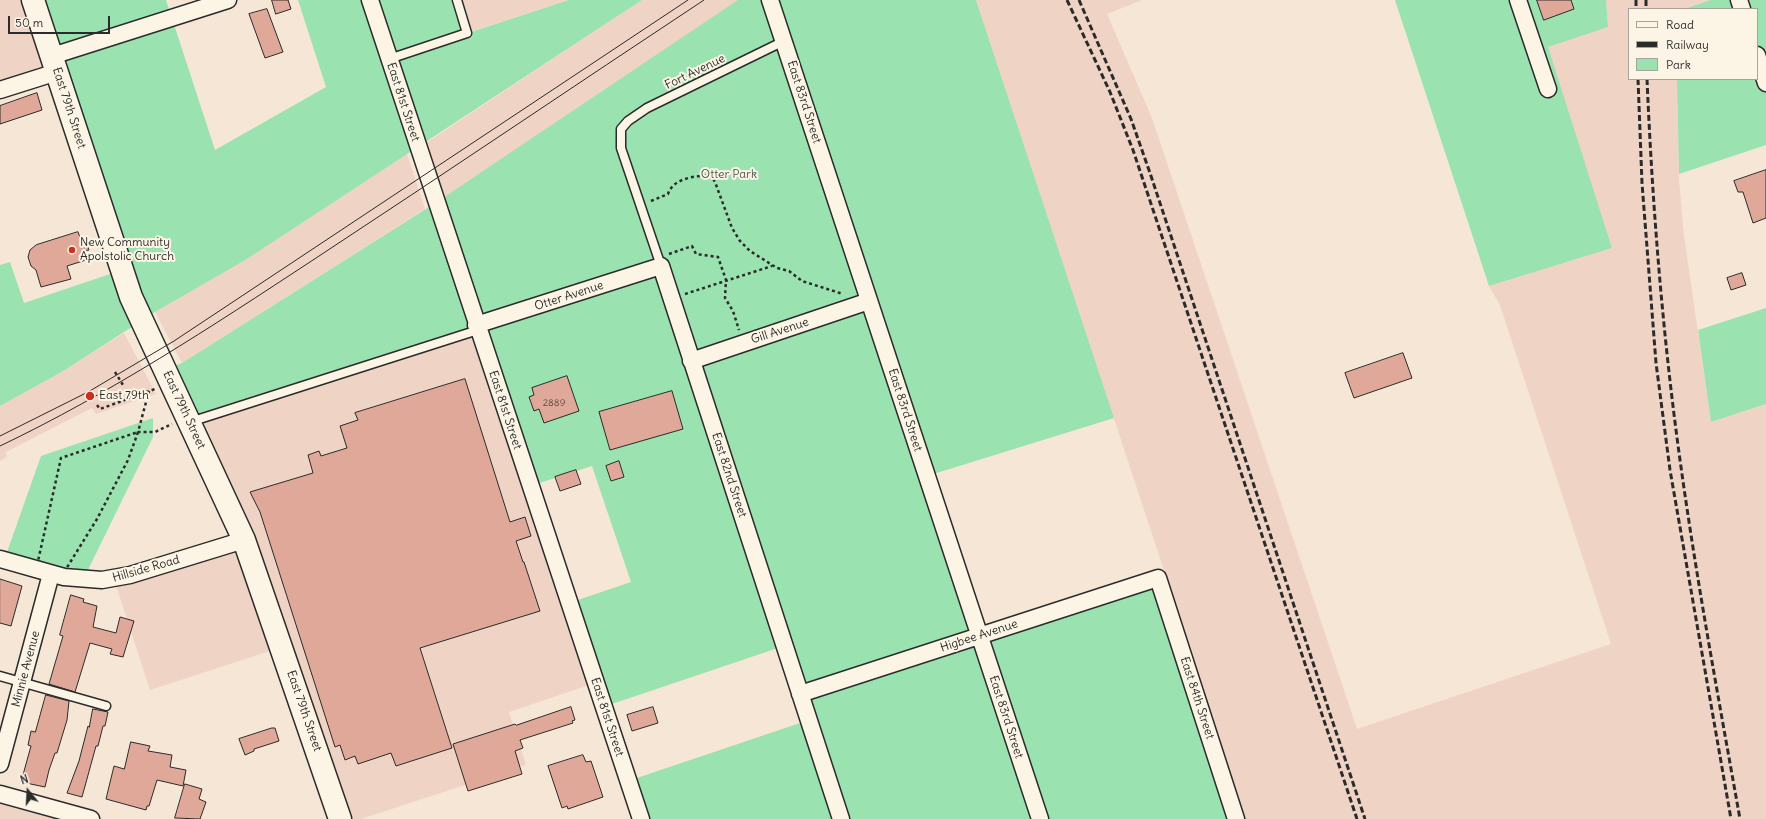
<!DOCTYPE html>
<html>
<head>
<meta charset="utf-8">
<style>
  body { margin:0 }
  #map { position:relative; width:1766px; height:819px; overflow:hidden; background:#f6e6d6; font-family:Delius,sans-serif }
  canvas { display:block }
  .legend { position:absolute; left:1628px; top:8px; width:130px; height:72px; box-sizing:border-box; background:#fcf5e5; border:1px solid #a8a49b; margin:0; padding:5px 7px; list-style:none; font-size:12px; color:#2b2b2b }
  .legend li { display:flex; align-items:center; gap:8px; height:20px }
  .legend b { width:20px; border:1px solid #a8a49b }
  .north { position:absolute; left:8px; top:771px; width:40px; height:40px; -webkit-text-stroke:3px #fcf5e5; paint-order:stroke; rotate:342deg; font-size:11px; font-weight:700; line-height:16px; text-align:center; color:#2b2b2b }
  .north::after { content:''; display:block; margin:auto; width:14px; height:18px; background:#2b2b2b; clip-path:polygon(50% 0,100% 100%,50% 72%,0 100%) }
  .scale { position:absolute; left:8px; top:16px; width:102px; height:18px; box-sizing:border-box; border:2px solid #2b2b2b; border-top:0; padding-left:5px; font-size:12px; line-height:14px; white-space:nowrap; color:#2b2b2b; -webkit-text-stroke:3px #fcf5e5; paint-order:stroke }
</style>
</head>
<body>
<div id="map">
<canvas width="1766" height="819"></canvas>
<ul class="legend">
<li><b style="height:5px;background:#fcf5e5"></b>Road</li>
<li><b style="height:5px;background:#2b2b2b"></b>Railway</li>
<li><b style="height:11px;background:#9ae2b0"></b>Park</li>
</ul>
<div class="north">N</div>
<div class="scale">50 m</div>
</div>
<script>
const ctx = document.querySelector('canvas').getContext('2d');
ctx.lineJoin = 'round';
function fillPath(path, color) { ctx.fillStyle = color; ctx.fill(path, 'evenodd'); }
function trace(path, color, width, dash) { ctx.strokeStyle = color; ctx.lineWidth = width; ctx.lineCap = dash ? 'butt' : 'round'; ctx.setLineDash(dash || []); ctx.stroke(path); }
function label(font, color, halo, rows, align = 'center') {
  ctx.font = font + ' Delius,sans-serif'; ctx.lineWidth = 4; ctx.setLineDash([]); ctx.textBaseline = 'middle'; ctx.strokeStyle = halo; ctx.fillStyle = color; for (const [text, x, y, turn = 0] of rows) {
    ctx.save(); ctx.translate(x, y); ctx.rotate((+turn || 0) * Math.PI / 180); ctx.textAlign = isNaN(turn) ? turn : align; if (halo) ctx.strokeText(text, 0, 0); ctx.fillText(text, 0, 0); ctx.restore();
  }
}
fillPath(new Path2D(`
  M0,0H33L57,72L0,90Z
  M457,0H569L467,33Z
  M642,0H742L445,199L426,143Z
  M976,0H1142L1107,14L1152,118L1357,729L1611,644L1500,305L1489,286L1612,248L1547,46L1608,27L1606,0H1715L1684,9H1629V79H1677L1679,180L1684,236L1711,422L1766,404V819H1246Z
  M407,154L425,209L182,363L155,312L247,259Z
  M478,330L595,683L509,712L526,765L361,819H340L282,647L150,690L114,579L244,540L190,422Z
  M124,333L156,394L96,414L92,408L6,452L7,457L0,461V406L65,370Z
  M0,794L91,819H0Z`), '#efd3c4');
fillPath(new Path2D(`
  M33,0H166L215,150L326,87L298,0H457L468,33L569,0H642L247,259L155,312L65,370L0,406V265L10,262L24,303L122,270Z
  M738,0H976L1114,418L927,476L979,635L1166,575L1246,819H641L628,781L809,720L784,646L603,707L569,603L631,582L592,466L530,486L478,331L190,422L165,369L182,363L437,202Z
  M1395,0H1606L1608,27L1548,47L1612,248L1489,286Z
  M1711,0H1766V145L1679,174L1677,79H1757V9H1684Z
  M1766,308V404L1711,422L1698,330Z
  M153,418V437L86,574L6,555L41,456Z`), '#9ae2b0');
const building = new Path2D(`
  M272,0H288L291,9L276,14Z
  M1537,0H1571L1574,9L1544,20Z
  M267,9L283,52L265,58L249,14Z
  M37,93L42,110L0,124V106Z
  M1766,170V218L1753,223L1743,192H1738L1734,181Z
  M78,232L81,240L84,238L89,250L84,251L86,260L67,266L71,279L41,287L36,270L31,266L28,257L30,250L36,245Z
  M1742,273L1746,285L1731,290L1727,278Z
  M1403,353L1412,378L1354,398L1345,373Z
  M567,376L579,411L544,423L539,409L534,411L529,397L534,395L532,388Z
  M465,379L510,522L525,517L531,536L516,541L523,562H524L540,611L420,648L452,748L396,766L391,753L358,764L355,756L345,760L340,745L335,747L260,512L250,492L313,473L308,455L319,451L321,456L347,448L340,426L358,420L355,413Z
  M672,391L683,429L610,450L599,412Z
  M619,461L624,477L611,481L606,466Z
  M576,470L581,484L560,491L555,477Z
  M0,579L22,586L11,626L0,623Z
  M71,595L84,599L83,602L97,606L93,627L116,633L120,617L134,621L123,657L110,654L112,649L90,643L75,692L49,684L63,636L60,635Z
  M46,695L69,701L67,720L57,753H55L49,770L45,787L21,782L31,746L28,745L31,731L35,732Z
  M571,707L575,720L572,721L573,723L520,740L523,748L515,751L522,774L468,791L453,744L515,724L516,725Z
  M653,707L658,723L632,731L627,715Z
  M93,709L108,712L105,726H103L98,746H96L82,797L67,793L79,761L88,726L89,727Z
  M272,728H275L279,741L254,749V751L245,755L239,739Z
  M131,742L150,746L148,751L172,755L170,767L186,770L183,786L157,780L149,806H147L146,810L106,799L114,766L124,769Z
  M583,755L586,762L591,761L603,797L568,809L567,806L562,808L548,766Z
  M185,784L202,789L199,799L206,802L200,819L175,818Z`);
fillPath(building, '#e0a899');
trace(building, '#2b2b2b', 1);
const lane = new Path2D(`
  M389,59L467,33L457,0
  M661,266L621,148V129L628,121L647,108L784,41
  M190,422L478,330
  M0,676L106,706`);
const street = new Path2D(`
  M370,0L641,819
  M770,0L1040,819
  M1518,0L1548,89
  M1739,0L1742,9
  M1757,55L1766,83
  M52,56L228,0
  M0,90L57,72
  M476,325L661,266L841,819
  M691,361L869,301
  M0,559L64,577L102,580L130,575L244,540
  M800,694L1158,578L1236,819
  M0,764L51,574
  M0,794L91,819`);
const secondary = new Path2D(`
  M33,0L131,297L244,540L340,819`);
trace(lane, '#2b2b2b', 11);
trace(street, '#2b2b2b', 19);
trace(secondary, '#2b2b2b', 25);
trace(new Path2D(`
  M651,201L668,194C673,178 697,175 711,176L715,182L732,228L740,241L750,251L777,268L789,271L802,281L843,294
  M669,254L692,246L696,254L718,257L726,280L725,298L733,311L739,330
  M685,294L772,266
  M115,372L123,385
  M149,391L138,432H155L172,424
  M97,405L100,409L155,389
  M138,432L128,460L97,519L66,569L49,566L38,561L61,458Z`), '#2b2b2b', 2.5, [3, 3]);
trace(lane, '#fcf5e5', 8);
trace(street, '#fcf5e5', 16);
trace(secondary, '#fcf5e5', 22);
trace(new Path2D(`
  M0,436L88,392L174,341L688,0
  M0,446C111,393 211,327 313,260C444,174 574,86 704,0`), '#2b2b2b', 1);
trace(new Path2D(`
  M1067,0L1110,92L1133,150L1357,819
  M1079,0L1131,119L1150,173L1365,819
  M1636,0V9
  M1646,0V9
  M1638,79L1642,183L1656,363L1670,470L1731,819
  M1647,79C1652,196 1661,314 1676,430C1693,561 1717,690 1740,819`), '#2b2b2b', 3, [6, 3]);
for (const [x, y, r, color] of [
  [72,250,4,"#c8321e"],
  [90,396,5,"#c8321e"]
]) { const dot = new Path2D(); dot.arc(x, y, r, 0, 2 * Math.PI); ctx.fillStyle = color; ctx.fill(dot); trace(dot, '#fcf5e5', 1.5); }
label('10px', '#584a46', null, [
  ["2889",554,403]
]);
label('12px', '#2b2b2b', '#fcf5e5', [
  ["Fort Avenue",695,72,-26],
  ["East 81st Street",403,102,72],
  ["East 83rd Street",804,102,72],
  ["East 79th Street",69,108,72],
  ["Otter Avenue",569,296,-18],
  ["Gill Avenue",780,331,-18],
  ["East 79th Street",184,410,65],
  ["East 81st Street",505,410,72],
  ["East 83rd Street",905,410,72],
  ["East 82nd Street",729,475,72],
  ["Hillside Road",146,569,-16],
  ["Higbee Avenue",979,636,-18],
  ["Minnie Avenue",26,669,-75],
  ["East 84th Street",1197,698,72],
  ["East 79th Street",304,711,71],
  ["East 81st Street",607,717,72],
  ["East 83rd Street",1006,717,72]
]);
label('12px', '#47594c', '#fcf5e5', [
  ["Otter Park",729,175]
]);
label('12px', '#2b2b2b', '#fcf5e5', [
  ["New Community",80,243],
  ["Apolstolic Church",80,257],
  ["East 79th",99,396]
], 'left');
</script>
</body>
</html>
